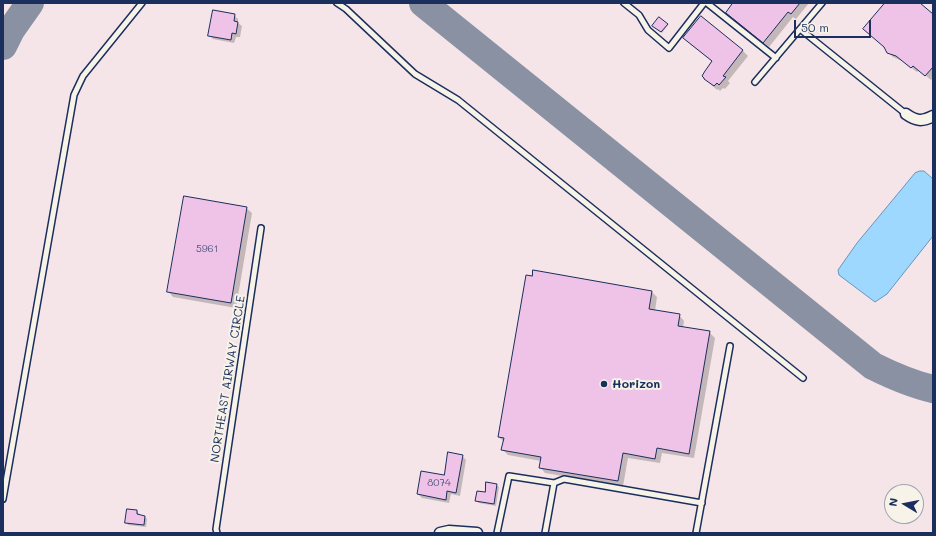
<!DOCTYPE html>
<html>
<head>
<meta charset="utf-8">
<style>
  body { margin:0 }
  #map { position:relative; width:936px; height:536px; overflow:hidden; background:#f7f3e8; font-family:Mali,sans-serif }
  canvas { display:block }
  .frame { position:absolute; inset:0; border:4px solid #1b2f5e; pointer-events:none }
  .north { position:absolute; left:884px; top:484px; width:40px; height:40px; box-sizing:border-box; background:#f7f3e8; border:1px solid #9fa5b1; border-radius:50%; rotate:280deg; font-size:11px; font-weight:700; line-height:16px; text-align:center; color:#1b2f5e }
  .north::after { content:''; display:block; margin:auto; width:14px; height:18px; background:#1b2f5e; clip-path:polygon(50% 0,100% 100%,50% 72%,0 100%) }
  .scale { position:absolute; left:794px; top:20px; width:77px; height:18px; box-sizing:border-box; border:2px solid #1b2f5e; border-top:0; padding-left:5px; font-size:12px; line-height:14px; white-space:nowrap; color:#1b2f5e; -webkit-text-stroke:3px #f7f3e8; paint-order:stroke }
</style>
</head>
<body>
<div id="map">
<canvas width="936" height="536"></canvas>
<div class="frame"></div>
<div class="north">N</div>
<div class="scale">50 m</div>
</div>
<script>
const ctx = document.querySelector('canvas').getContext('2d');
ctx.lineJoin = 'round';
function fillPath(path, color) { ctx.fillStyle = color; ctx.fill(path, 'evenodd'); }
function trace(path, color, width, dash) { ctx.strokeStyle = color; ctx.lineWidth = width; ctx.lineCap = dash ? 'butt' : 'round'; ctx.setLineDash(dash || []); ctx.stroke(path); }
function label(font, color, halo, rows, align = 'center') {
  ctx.font = font + ' Mali,sans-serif'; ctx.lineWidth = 4; ctx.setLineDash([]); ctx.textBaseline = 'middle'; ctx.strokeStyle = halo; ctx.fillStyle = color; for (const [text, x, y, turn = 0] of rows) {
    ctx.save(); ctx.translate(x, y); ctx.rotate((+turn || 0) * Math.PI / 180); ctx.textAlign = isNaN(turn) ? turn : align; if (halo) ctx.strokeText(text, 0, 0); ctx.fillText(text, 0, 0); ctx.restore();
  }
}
fillPath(new Path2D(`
  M3,3H933V533H3ZM892,492H916V516H892Z`), '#f5e5e8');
const water = new Path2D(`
  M920,171H924L933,179V236L887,294L875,302L839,275L838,270L857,243L915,173Z`);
fillPath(water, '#9ed8fe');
trace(water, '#6a94be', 1);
fillPath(new Path2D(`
  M735,3H809L796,19L793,17L769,47L732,17Z
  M886,3H918L933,15V78L931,80L919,70L917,72L902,61L893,57L888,52L886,49L864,29Z
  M234,15L238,19V23L242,26L240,37H236L234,43L213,39L209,35Z
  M659,18L668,25L662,33L653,25Z
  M701,18L743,51L748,56L728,81L730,83L725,89L723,88L720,91L718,89L717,90L705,79L713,62L690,44Z
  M246,208L252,213L236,308L173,297L168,291Z
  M652,292L657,297L655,311L679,315L684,321L683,328L709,332L715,338L694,458L662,453L660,463L628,458L623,486L545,473L540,467L541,461L508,455L503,450L504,442L499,437Z
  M462,456L466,460L460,496L451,494L449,503L422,498L418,494L445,476Z
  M496,485L499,487L496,506L479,503L476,501Z
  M137,511L139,514V516L145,517L147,519L146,527L128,525L126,522Z`), '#0003');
trace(new Path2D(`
  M423,3L873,366C893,376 911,384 933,389
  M3,46L11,30L30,3`), '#8991a3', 28);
const building = new Path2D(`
  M733,3H800L791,14L788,12L763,43L726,13Z
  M885,3H920L933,14V67L925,76L913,66L911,68L896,56L887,53L884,47L863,29Z
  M213,10L235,14L234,21L238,22L236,34L232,33L231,40L208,36Z
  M701,16L743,50L723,76L726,77L719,85L717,83L714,86L704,79V78L702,76L705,71L712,61L683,38Z
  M659,17L668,24L661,32L652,26Z
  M184,196L247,207L231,303L167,292Z
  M533,270L652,291L649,309L680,314L678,326L710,331L689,454L657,448L655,459L623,453L618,481L539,468L541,457L501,450L504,438L498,437L526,275L532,276Z
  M448,452L463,455L456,493L447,491L446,500L417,494L421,471L444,475Z
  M486,482L497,484L494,504L475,501L477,491L485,492Z
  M127,509L137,510V514L145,516L144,525L125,523Z`);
fillPath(building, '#efc3e8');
trace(building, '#1b2f5e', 1);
const service = new Path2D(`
  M337,3L346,9L415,74L458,100L803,378
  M624,3L639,15L648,30L669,48L704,3
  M707,3L776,58
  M800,29L906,114
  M755,82L822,3
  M3,499L74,95L83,76L142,3
  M217,533L216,529L261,228
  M497,533L509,476L554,483L564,479L702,503
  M545,533L554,483
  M696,533L730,346`);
const minor = new Path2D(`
  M906,114C916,121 922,122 933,116
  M440,533L449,531L477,533`);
trace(service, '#1b2f5e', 8);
trace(minor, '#1b2f5e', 13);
trace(service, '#f7f3e8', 5);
trace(minor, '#f7f3e8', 10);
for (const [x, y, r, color] of [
  [604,384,4,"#1b2f5e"]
]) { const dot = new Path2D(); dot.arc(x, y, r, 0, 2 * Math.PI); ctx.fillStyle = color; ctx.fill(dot); trace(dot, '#f7f3e8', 1.5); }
label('10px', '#505480', null, [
  ["5961",207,249],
  ["8074",439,483]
]);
label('12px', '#1b2f5e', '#f7f3e8', [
  ["NORTHEAST AIRWAY CIRCLE",228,379,-81]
]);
label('bold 12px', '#1b2f5e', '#f7f3e8', [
  ["Horizon",612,384]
], 'left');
</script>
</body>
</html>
